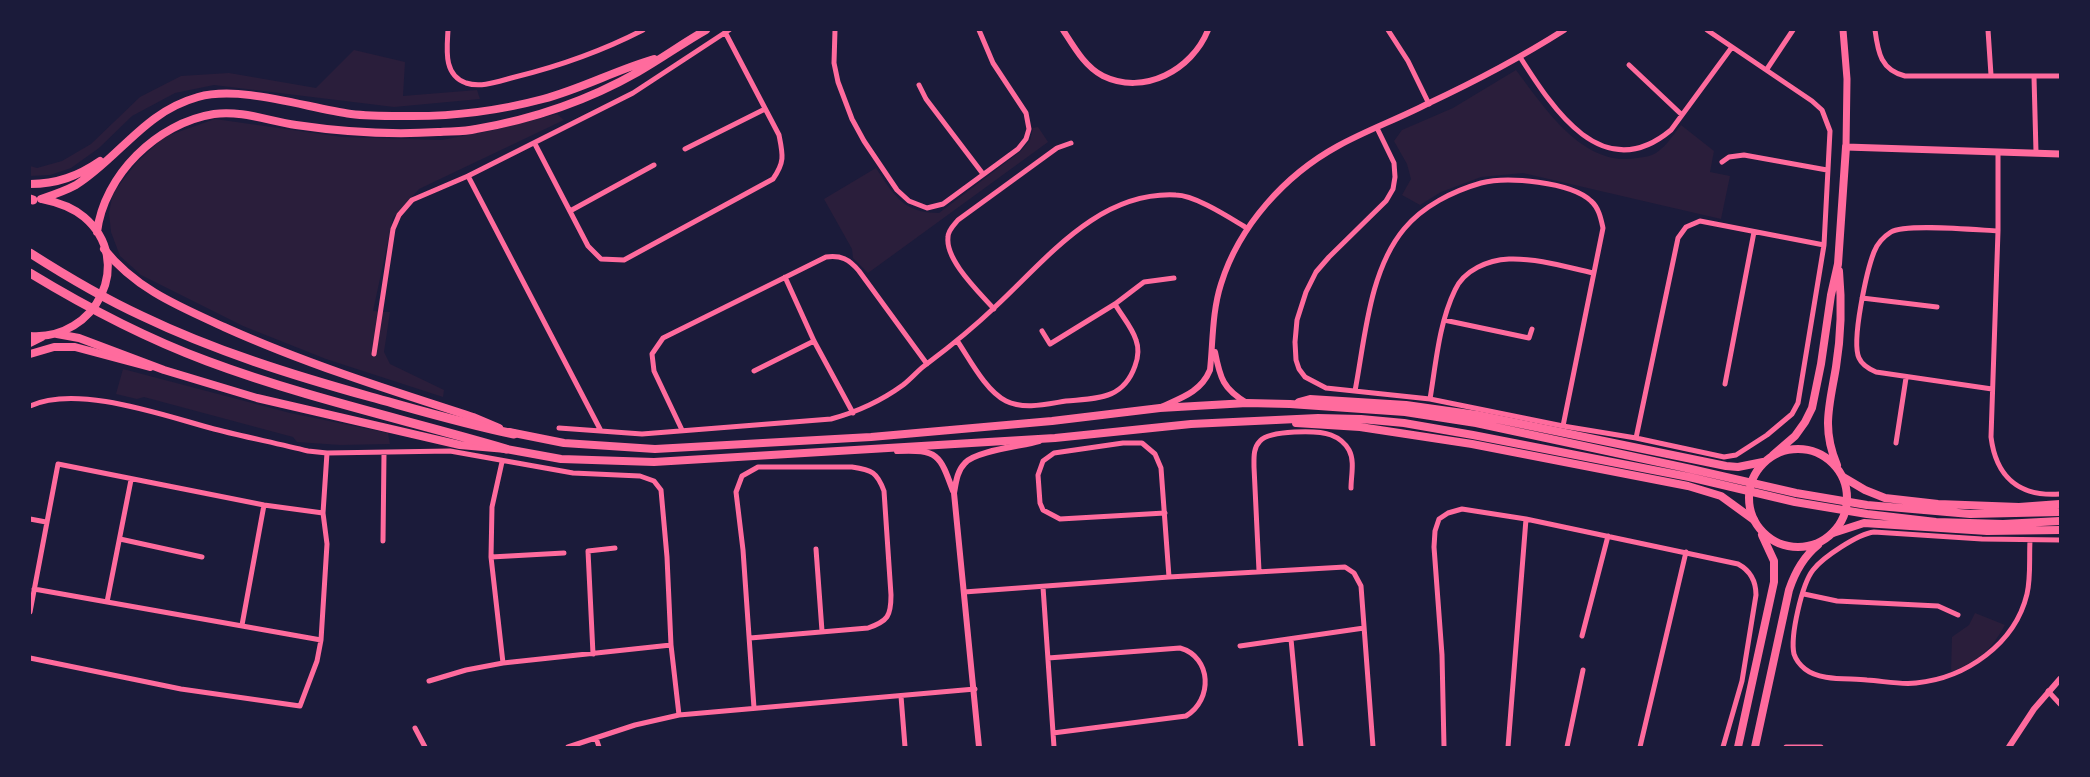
<!DOCTYPE html>
<html>
<head>
<meta charset="utf-8">
<style>
  body { margin:0 }
  #map { position:relative; width:2090px; height:777px; overflow:hidden; background:#1b1b3a; font-family:Literata,serif }
  canvas { display:block }
  .frame { position:absolute; inset:0; border:31px solid #1b1b3a; pointer-events:none }
</style>
</head>
<body>
<div id="map">
<canvas width="2090" height="777"></canvas>
<div class="frame"></div>
</div>
<script>
const ctx = document.querySelector('canvas').getContext('2d');
ctx.lineJoin = 'round';
function fillPath(path, color) { ctx.fillStyle = color; ctx.fill(path, 'evenodd'); }
function trace(path, color, width, dash) { ctx.strokeStyle = color; ctx.lineWidth = width; ctx.lineCap = dash ? 'butt' : 'round'; ctx.setLineDash(dash || []); ctx.stroke(path); }
fillPath(new Path2D(`
  M354,50L405,62L403,96L477,90L480,99L394,107L214,85L175,93L132,116L99,148L71,168L50,175L30,176V166L37,168L62,161L91,144L140,97L181,76L229,73L316,88Z
  M1516,70C1544,107 1583,168 1637,158C1641,157 1647,157 1652,155C1664,150 1673,135 1681,125L1714,151L1710,172L1730,176L1721,219L1523,173L1481,177L1441,192L1420,205L1402,195L1411,179L1407,164L1394,141L1402,130L1453,108Z
  M557,114L564,120L419,189L393,218L373,311L390,312L384,352L390,364L444,390L443,397L326,359L243,326L141,275L120,256L111,232L109,213L113,193L137,162L164,137L215,119L342,137L442,140L494,130Z
  M1038,127L1048,142L868,273L853,258L852,249L824,199L876,168C894,195 903,213 939,213L1021,151L1030,140L1033,128Z
  M123,369L290,413L388,433L390,444L340,445L297,442L293,437L144,397L137,399L116,394Z
  M1975,613L2005,625C1990,652 1979,660 1951,672L1952,637L1969,625Z`), '#2a1e3b');
trace(new Path2D(`
  M448,30C447,49 443,75 466,83C482,88 499,81 515,77C560,66 602,51 643,30
  M835,30L834,63L838,82L852,119L864,141L897,190L909,201L927,208L943,204L1018,149L1026,139L1029,129L1026,113L993,63L979,30
  M1388,30L1408,61L1429,104
  M1875,30C1878,53 1881,70 1905,76H2060
  M1988,30L1991,75
  M1520,57C1553,109 1603,187 1671,130L1732,47
  M1629,65L1682,115
  M1767,69L1793,30
  M2034,77L2036,152
  M919,85L926,99L983,174
  M1377,128L1394,163L1395,177L1393,189L1386,201L1329,257L1316,272L1306,292L1297,320L1295,342L1296,360L1299,369L1305,377L1326,388L1430,399L1563,426L1636,438L1724,457L1736,455L1767,435L1792,414L1798,403L1824,245L1830,131L1822,110L1812,101L1707,30
  M535,144L588,246L601,259L624,260L773,179C785,162 783,155 779,135L725,32
  M685,149L765,109
  M1998,152V231L1991,437C1996,477 2019,497 2060,494
  M1722,162L1729,157L1744,155L1827,170
  M468,176L601,431
  M570,211L654,165
  M785,277L814,341L853,413
  M1862,298L1937,307
  M994,309C979,292 945,260 948,237C948,230 954,225 958,220L1057,148L1071,143
  M1444,320L1529,338L1532,329
  M1042,331L1050,344L1115,304L1144,282L1174,278
  M958,342C970,360 986,391 1006,401C1024,410 1047,404 1066,401C1097,398 1123,400 1135,366C1138,358 1139,348 1136,340C1132,327 1121,315 1115,304
  M374,354L393,229L399,215L412,200L468,176L633,93L729,30
  M754,371L814,341
  M1725,384L1754,232
  M1992,389L1876,372C1869,369 1862,365 1859,358C1851,341 1867,270 1874,252C1877,244 1883,237 1891,232C1905,223 1978,230 1998,231
  M1355,391C1365,339 1369,271 1404,229C1423,206 1453,191 1481,183C1507,176 1571,182 1591,201C1599,208 1601,219 1603,228L1563,426
  M1430,399C1436,363 1439,323 1455,290C1464,270 1488,260 1509,259C1537,258 1566,267 1593,273
  M30,406C78,384 165,416 214,429C245,437 276,443 308,451L327,453L450,451L573,473L640,476L654,481L661,490L667,557L671,645L679,715
  M559,428L642,434L831,419C857,412 881,401 903,385C912,378 919,369 928,363C952,345 974,327 995,307C1046,260 1098,191 1176,195C1195,195 1230,218 1247,228
  M682,430L654,371L652,354L663,338L826,257C841,255 849,259 859,271L927,364
  M1636,438L1678,238L1686,227L1700,221L1824,245
  M1896,443L1906,378
  M502,462L492,507L491,557L503,663
  M1165,513L1060,519L1043,510L1040,503L1038,475L1043,461L1054,453L1123,443H1142L1155,454L1161,468L1169,577
  M30,519L46,522
  M120,539L202,557
  M383,541L384,453
  M2030,541C2029,558 2031,577 2027,594C2015,644 1966,678 1916,683C1901,685 1883,681 1867,680C1848,678 1820,681 1805,669C1800,665 1796,660 1794,654C1790,636 1802,584 1813,570C1823,557 1858,534 1874,532L1982,539L2060,540
  M816,549L822,631
  M491,557L564,553
  M1259,571L1254,467C1254,458 1253,448 1260,441C1270,430 1318,430 1331,435C1339,438 1345,443 1349,450C1355,461 1351,476 1351,488
  M1043,587L1054,747
  M34,589L321,640
  M964,592L1169,577L1345,567L1354,573L1361,586L1373,747
  M1804,594L1837,601L1938,606L1958,615
  M107,602L131,480
  M30,612L58,464L264,505L323,513
  M242,625L264,505
  M1582,636L1608,536
  M750,638L868,628C888,621 891,616 891,595L884,491C877,472 872,470 852,467H758L742,476L736,492L743,550L754,708
  M1291,639L1301,747
  M1240,646L1364,628
  M593,654L588,551L615,548
  M30,658L181,689L300,706L317,661L321,640L327,544L323,513L327,453
  M1048,658L1180,648C1212,657 1213,700 1186,716L1053,733
  M429,681L466,670L503,663L671,645
  M2048,691L2060,704
  M901,696L905,747
  M415,728L425,747
  M596,738L599,747
  M568,747L635,725L679,715L975,689
  M1444,747L1442,655L1434,547L1435,531L1439,519L1448,513L1462,509L1526,519L1738,564C1751,571 1756,581 1756,595L1742,681L1723,747
  M1508,747L1526,519
  M1567,747L1583,670
  M1640,747L1686,552
  M1786,747H1821`), '#ff6b9d', 5);
trace(new Path2D(`
  M1063,30C1074,47 1085,67 1103,76C1144,96 1192,70 1208,30
  M1215,352C1220,378 1223,389 1247,403
  M1161,407C1181,398 1201,392 1210,370C1213,342 1212,312 1221,284C1239,226 1285,175 1338,146C1367,130 1398,119 1427,104C1474,82 1520,58 1564,30
  M897,451C938,449 940,455 953,491
  M979,747L954,493C956,482 957,471 965,463C975,451 1022,446 1039,441
  M2009,747L2034,709L2060,679`), '#ff6b9d', 6);
trace(new Path2D(`
  M1843,30L1847,79L1846,147L2060,154`), '#ff6b9d', 7);
trace(new Path2D(`
  M30,184C57,184 78,176 100,161
  M41,199C53,195 65,191 76,185C120,157 144,112 198,97C241,85 307,108 351,114C367,116 384,116 401,116C447,117 498,111 543,99C581,89 616,70 654,59
  M97,232C104,175 157,123 214,114C241,110 269,121 296,125C343,132 390,135 438,132C451,131 464,132 476,129C534,119 587,101 638,72C661,59 683,43 706,30
  M30,336C96,341 136,261 84,217C72,207 57,202 42,199
  M30,343L42,337
  M30,354L54,347H75L150,367
  M1749 498a49 49 0 1 1 98 0a49 49 0 1 1-98 0Z
  M1773,455L1795,436L1805,422L1812,408L1821,364L1831,295L1838,264L1846,147
  M1837,465C1821,428 1830,404 1836,367C1841,336 1842,303 1839,271
  M1738,747L1774,582V561L1762,535
  M1755,747L1789,590C1795,572 1803,557 1818,545`), '#ff6b9d', 8);
trace(new Path2D(`
  M104,249C136,289 178,306 224,327C304,363 389,390 473,417L499,428
  M57,334L79,338L164,370L257,398L460,445L506,449L561,459L654,462L1055,438L1191,424L1318,418L1361,419L1404,423L1473,435L1689,477L1795,502L1867,514L1936,522L2003,524L2060,521
  M1299,402L1310,399L1406,405L1477,415L1726,466L1738,467L1763,462
  M1296,423L1360,427L1472,444L1688,486L1721,496L1754,520
  M509,432L564,443L655,449L871,437L1052,421L1160,408L1247,403L1290,404L1405,412L1476,423L1691,469L1796,493L1867,505L1970,514L2060,512
  M1843,477L1865,490L1885,498L1938,504L2019,507L2060,504
  M1833,533L1864,523L1987,531L2060,530`), '#ff6b9d', 8);
trace(new Path2D(`
  M30,199L33,200
  M30,253C66,276 103,298 142,316C215,351 292,375 371,397C418,410 465,424 514,434
  M30,273C86,307 145,338 207,361C303,397 407,420 506,449`), '#ff6b9d', 9);
</script>
</body>
</html>
